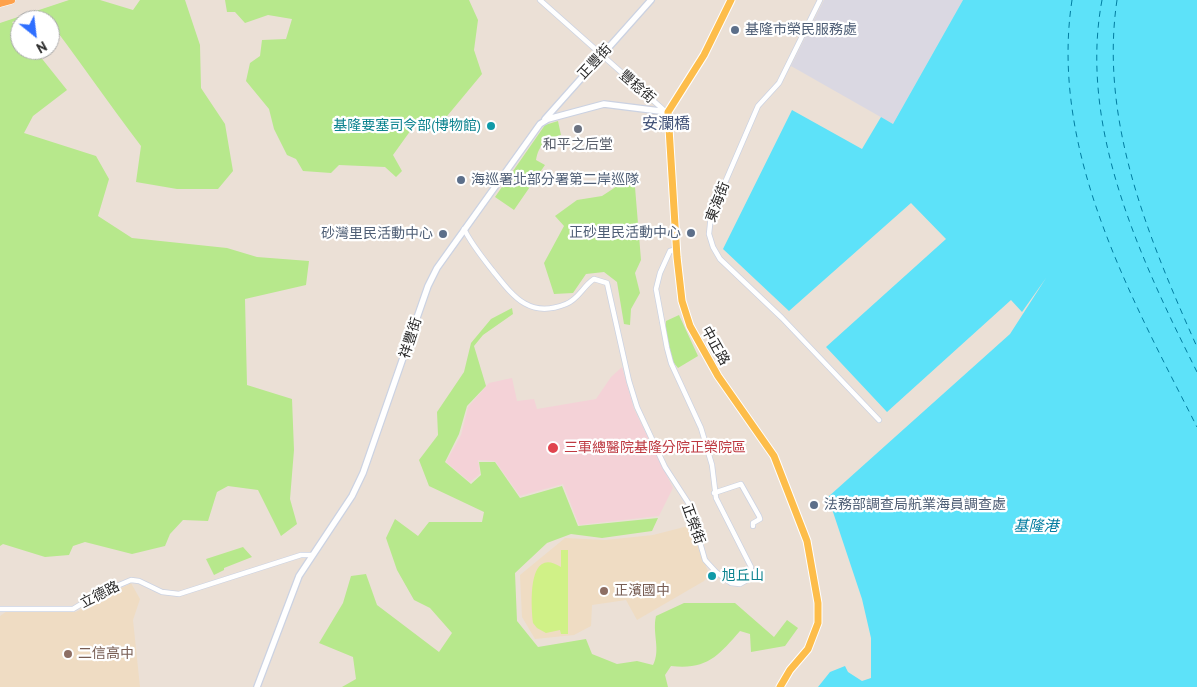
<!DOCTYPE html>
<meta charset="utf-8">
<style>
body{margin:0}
#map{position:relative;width:1197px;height:687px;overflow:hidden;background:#ebe0d6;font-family:"PT Sans",sans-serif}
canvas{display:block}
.north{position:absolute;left:10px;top:10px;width:50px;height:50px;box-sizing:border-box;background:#fff;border:1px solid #a9a9a9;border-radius:50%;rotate:151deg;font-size:14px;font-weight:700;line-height:20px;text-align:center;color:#272727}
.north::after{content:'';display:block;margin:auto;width:18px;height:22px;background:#2f6fff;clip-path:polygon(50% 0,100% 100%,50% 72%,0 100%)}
</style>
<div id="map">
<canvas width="1197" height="687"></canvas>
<div class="north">N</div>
</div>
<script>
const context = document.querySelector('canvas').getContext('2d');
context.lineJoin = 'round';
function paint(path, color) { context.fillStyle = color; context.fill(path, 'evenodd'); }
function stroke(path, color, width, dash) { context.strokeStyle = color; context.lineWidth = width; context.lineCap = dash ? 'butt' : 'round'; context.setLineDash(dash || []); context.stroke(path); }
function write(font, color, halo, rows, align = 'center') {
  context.font = font + ' "PT Sans","Noto Sans TC",sans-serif'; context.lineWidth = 4.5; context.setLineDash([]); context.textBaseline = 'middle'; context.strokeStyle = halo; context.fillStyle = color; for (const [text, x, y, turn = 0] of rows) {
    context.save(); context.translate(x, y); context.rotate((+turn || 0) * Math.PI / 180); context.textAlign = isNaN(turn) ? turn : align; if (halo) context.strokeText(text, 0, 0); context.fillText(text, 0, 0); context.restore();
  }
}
paint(new Path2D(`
 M824 0H963L893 124 791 66Z`), '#dad8e2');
paint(new Path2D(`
 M692 525 709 575 704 581 637 620 626 600 592 605 591 626 574 635 535 639 522 617 520 575 565 538 605 540 653 535Z
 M131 583 140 599 133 620 140 687H0V616L7 611 76 612Z`), '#efdcc3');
paint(new Path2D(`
 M622 367 634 409 673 488 659 516 579 525 563 484 520 496 495 461 478 460 480 474 470 482 446 462 461 435 468 407 489 383 512 378 517 401 534 399 537 409 596 399 611 377Z`), '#f4d2d7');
paint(new Path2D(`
 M69 0H100L133 10 140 0H185L200 45 201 88 225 124 233 171 218 189H177L136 182 141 146C108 103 75 54 43 13L12 22 20 32V50H35L67 90 33 116 24 133 96 156 109 179 98 216 132 238 227 248 257 257 309 261 306 285 245 299 247 385 292 399 294 450 290 499 297 524 281 536 258 490 228 486 217 492 208 521 183 520 170 534 165 546 132 554 85 542 73 546 69 555 45 557 3 544 0 546V23Z
 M225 0H469L478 20 474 50 482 74 438 127 421 116 393 155 402 171 396 177 385 167 339 165 331 173 303 171 296 159 287 155 274 129 269 109 246 81 250 63 260 56 262 40 286 39 292 19 268 15 245 23 235 12H227Z
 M558 121 561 135C546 139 539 144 536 160L545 165 514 210 495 197 545 125Z
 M634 175 641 260 635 273 640 293 631 309 630 325 624 324 617 282 604 272 586 274 573 293 554 294 544 263 564 226 555 216 577 200 602 196Z
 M512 308 513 314 483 335 474 346 486 386 467 406 459 434 445 462 471 484 481 475 479 462H495L520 498 562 486 578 526 658 518 652 531 602 538 571 534 547 543 515 573 517 621 538 647 586 639 592 654 617 664 637 661 653 665C661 650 652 633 656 616L684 603H735L774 637 787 620 798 628 785 646 751 652 750 634 740 631C718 656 707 670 671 666L665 675 668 687H342L356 679 353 657 319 643 343 603 351 576 366 574 377 605 439 652 452 633 430 608 414 600 397 570 386 538 395 519 418 536 429 522H482L484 512 429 486 419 460 438 435 437 412 464 372 471 343 491 319Z
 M679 315 698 356 678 368C667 356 664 336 666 321Z
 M243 547 252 557 224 568V570L214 575 206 559Z`), '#b7e88c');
paint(new Path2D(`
 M561 550H568V634H561L560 630 546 633 537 628 533 623C531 605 527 545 561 567Z`), '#d0f187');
paint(new Path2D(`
 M963 0H1197V687H818L830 672 845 666 848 672 862 681 871 678V638L862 599 828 497 1010 334 1046 278 1022 312 1011 300 887 412 826 347 946 239 911 203 789 311 723 249 792 110 862 149 881 117 893 124Z`), '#5de2f9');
stroke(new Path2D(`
 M1072 0C1049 151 1131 297 1197 427
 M1102 0C1078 128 1141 260 1197 372
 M1117 0C1099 121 1149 239 1197 347`), '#017ca0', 1, [6, 5]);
const minor = new Path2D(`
 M540 0 666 112
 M820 0 779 83 758 106 711 215 709 234 713 247 720 259 782 318 879 420
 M464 229C472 245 482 257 493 271 513 296 529 319 566 304 579 299 583 286 594 279L607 283 629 381 637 407 665 467 689 504 705 560 716 572 731 583 740 584 749 579 751 567 716 498 712 465 701 428 671 363 667 348 656 289 660 273 670 251 677 249
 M714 493 741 484 759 516 760 519 753 523V526
 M0 609H73L98 594 131 580 139 581 162 592 179 594 301 555H311`);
const tertiary = new Path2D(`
 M545 119 651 0
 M257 687 299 576 352 496 363 473 428 286 437 268 540 124 548 119 604 104 668 112`);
const primary = new Path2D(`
 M731 0 704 55 668 112 677 257 682 301 690 326 718 376 774 456 807 541 818 603V623L808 649 790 670 780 687`);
const trunk = new Path2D(`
 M0 3 11 0`);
stroke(minor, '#cbd2e2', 6);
stroke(tertiary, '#cbd2e2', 8);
stroke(primary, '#fff', 9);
stroke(trunk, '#fff', 9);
stroke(minor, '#fff', 4.5);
stroke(tertiary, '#fff', 5.5);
stroke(primary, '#fdbd4a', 7);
stroke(trunk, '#fea14c', 8);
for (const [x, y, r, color] of [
 [735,30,5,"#5c6f8a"],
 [491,126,5,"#0f9aa8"],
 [578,129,5,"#6b7280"],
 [461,180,5,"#5c6f8a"],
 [691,233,5,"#5c6f8a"],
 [443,234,5,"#5c6f8a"],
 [553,448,6,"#e0444e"],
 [814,505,5,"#5c6f8a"],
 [712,576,5,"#0f9aa8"],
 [604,591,5,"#8d6e63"],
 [68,654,5,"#8d6e63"]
]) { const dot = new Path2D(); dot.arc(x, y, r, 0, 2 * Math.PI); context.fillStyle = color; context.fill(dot); stroke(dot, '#fff', 2); }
write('14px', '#4e5e75', '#fff', [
 ["基隆市榮民服務處",745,30],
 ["海巡署北部分署第二岸巡隊",471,180],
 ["正砂里民活動中心",681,233,"right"],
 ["砂灣里民活動中心",433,234,"right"],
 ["法務部調查局航業海員調查處",824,505]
], 'left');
write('14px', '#272727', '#fff', [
 ["正豐街",595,62,-47],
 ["豐稔街",637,87,41],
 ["東海街",718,202,-69],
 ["祥豐街",411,338,-72],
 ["中正路",715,346,61],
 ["正榮街",693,524,70],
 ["立德路",100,595,-27]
]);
write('14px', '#0d838f', '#fff', [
 ["基隆要塞司令部(博物館)",481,126],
 ["旭丘山",722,576,"left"]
], 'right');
write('14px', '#5b616d', '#fff', [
 ["和平之后堂",578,145]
]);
write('14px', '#be3a42', '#fff', [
 ["三軍總醫院基隆分院正榮院區",564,448]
], 'left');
write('14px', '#785e54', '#fff', [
 ["正濱國中",614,591],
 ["二信高中",78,654]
], 'left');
write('italic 15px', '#017ca0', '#fff', [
 ["基隆港",1036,527]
]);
write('16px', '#44547a', '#fff', [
 ["安瀾橋",666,124]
]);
</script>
